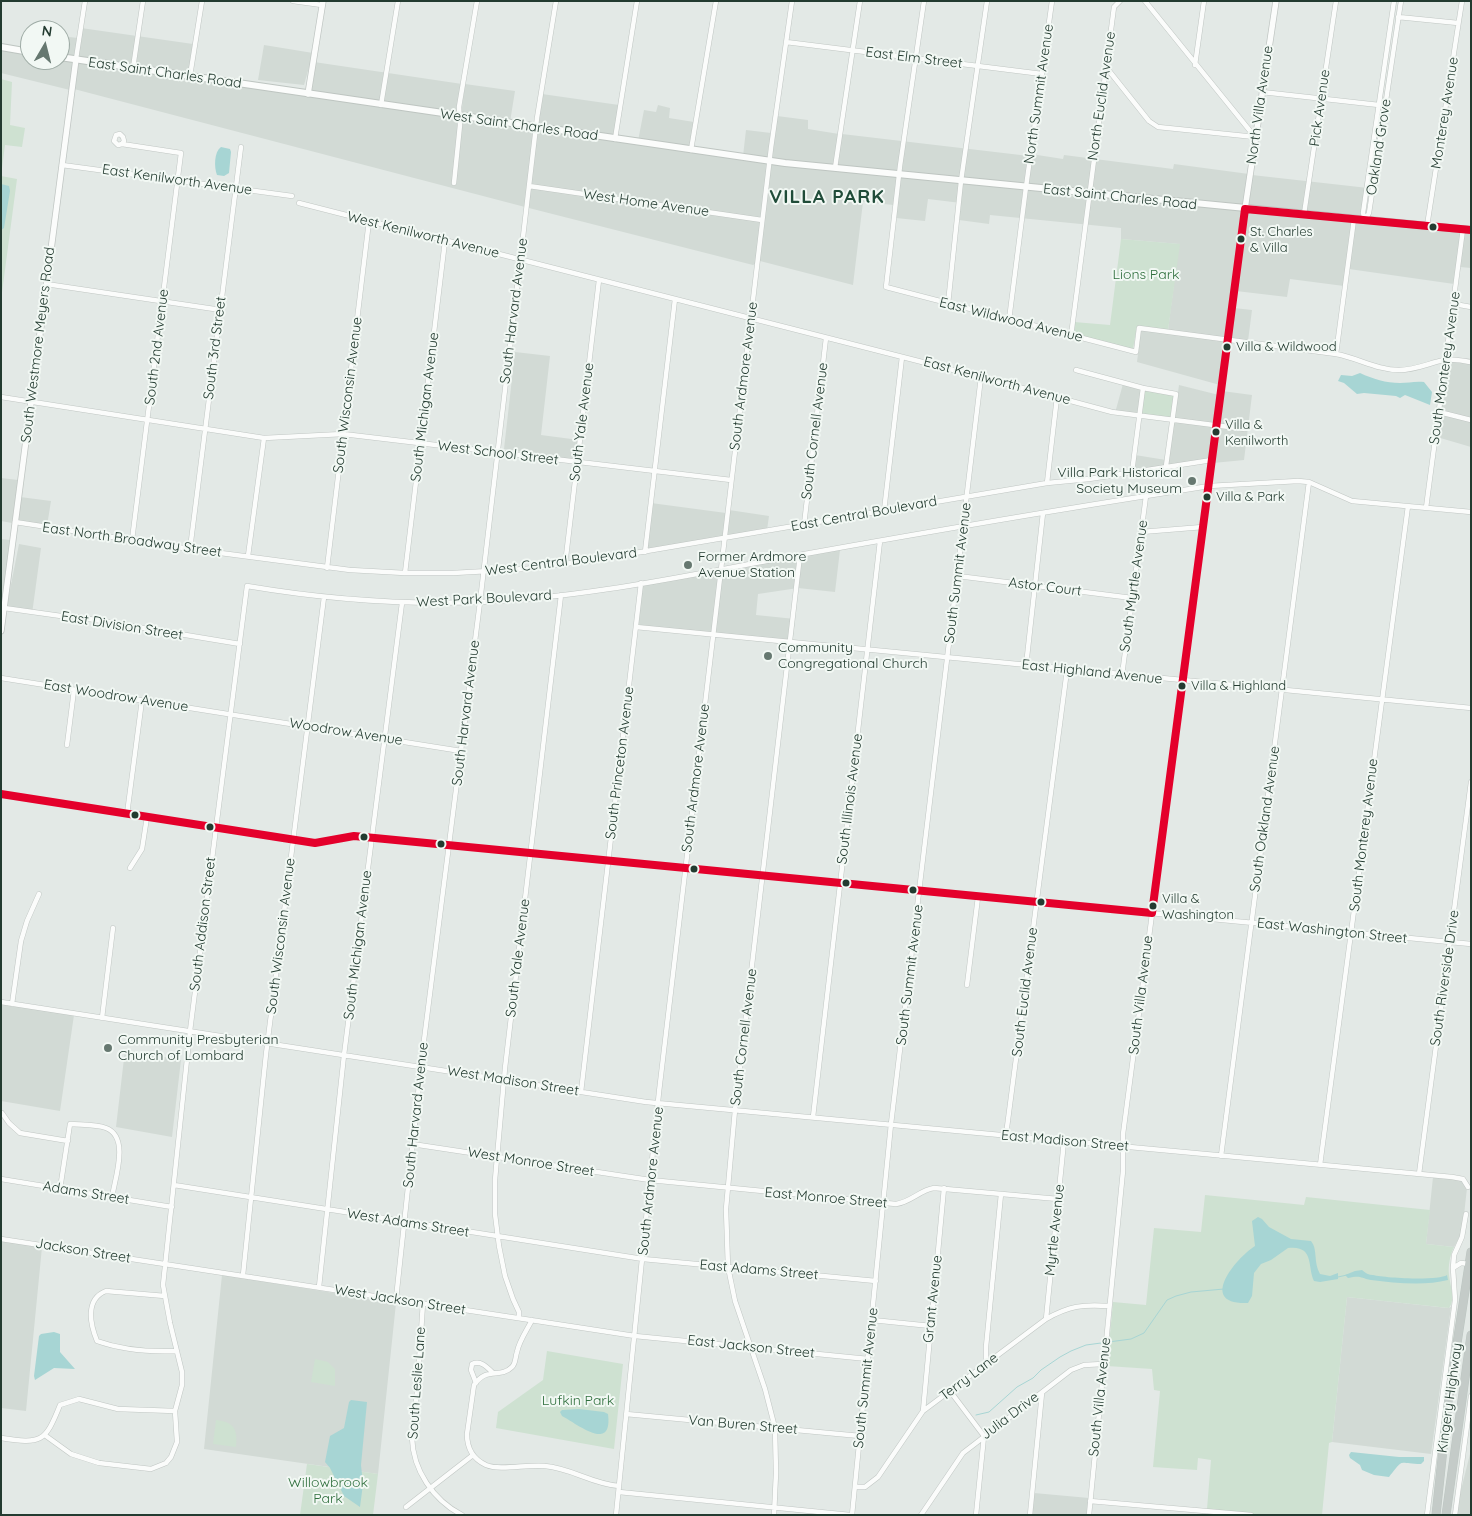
<!DOCTYPE html>
<style>
body{margin:0}
#map{position:relative;width:1472px;height:1516px;overflow:hidden;background:#e3e9e6;font-family:Quicksand,sans-serif}
canvas{display:block}
.frame{position:absolute;inset:0;border:2px solid #233b30;pointer-events:none}
.north{position:absolute;left:20px;top:20px;width:50px;height:50px;box-sizing:border-box;background:#f2f8f4;border:1px solid #9faca6;border-radius:50%;rotate:8deg;font-size:14px;font-weight:700;line-height:20px;text-align:center;color:#233b30}
.north::after{content:'';display:block;margin:auto;width:18px;height:22px;background:#667870;clip-path:polygon(50% 0,100% 100%,50% 72%,0 100%)}
</style>
<div id="map">
<canvas width="1472" height="1516"></canvas>
<div class="frame"></div>
<div class="north">N</div>
</div>
<script>
const context = document.querySelector('canvas').getContext('2d');
context.lineJoin = 'round';
function paint(path, color) { context.fillStyle = color; context.fill(path, 'evenodd'); }
function stroke(path, color, width, dash) { context.strokeStyle = color; context.lineWidth = width; context.lineCap = dash ? 'butt' : 'round'; context.setLineDash(dash || []); context.stroke(path); }
function write(font, color, halo, rows, align = 'center') {
  context.font = font + ' Quicksand,sans-serif'; context.lineWidth = 4; context.setLineDash([]); context.textBaseline = 'middle'; context.strokeStyle = halo; context.fillStyle = color; for (const [text, x, y, turn = 0] of rows) {
    context.save(); context.translate(x, y); context.rotate((+turn || 0) * Math.PI / 180); context.textAlign = isNaN(turn) ? turn : align; if (halo) context.strokeText(text, 0, 0); context.fillText(text, 0, 0); context.restore();
  }
}
paint(new Path2D(`
 M81 28 193 44 189 75 77 59Z
 M60 36 78 38 75 58 60 56Z
 M264 45 313 53 304 85 258 80Z
 M1 48 30 53V60H74L70 90 1 73Z
 M77 61 770 164 897 176 894 205 863 202 853 285 760 261 753 265 525 207 74 89Z
 M314 62 462 84 458 115 310 93Z
 M465 84 515 91 510 122 461 115Z
 M542 94 619 105 614 138 537 127Z
 M658 105 670 108 669 118 694 122 690 149 638 141 644 110 656 112Z
 M777 116 808 120V129L839 134 834 167 770 160Z
 M746 130 771 133 768 160 743 156Z
 M842 134 1029 156 1025 186 837 168Z
 M1031 154 1063 159 1064 155 1173 169 1174 164 1249 174 1245 207 1027 186Z
 M1252 175 1368 188 1363 218 1247 208Z
 M901 177 1243 210 1227 338 1168 330 1179 244 1121 239V228L990 215 989 224 959 220 961 203 928 199 925 221 896 218Z
 M1247 210 1352 220 1344 286 1290 279 1287 297 1236 291Z
 M1355 221 1461 231 1454 284 1349 269Z
 M1465 231 1471 232V268L1460 267Z
 M1234 308 1252 310 1248 341 1229 339Z
 M1141 330 1226 341 1220 385 1137 362Z
 M515 352 550 356 541 435 579 440 576 461 504 449Z
 M1447 361 1471 364V447L1437 437Z
 M1123 384 1141 389 1137 416 1115 413Z
 M1179 385 1219 395 1211 459 1168 465Z
 M1222 391 1252 395 1244 460 1213 463Z
 M1135 455 1166 460V465L1133 471Z
 M1 478 18 480 12 523 1 521Z
 M20 497 51 501 47 526 17 521Z
 M651 503 726 513 723 537 646 550Z
 M729 510 769 516 767 530 725 537Z
 M1 539 10 540 2 601H1Z
 M19 544 41 548 32 614 6 610Z
 M840 550 835 592 798 588 758 594 756 615 795 619 792 645 634 628 640 584Z
 M1 1004 74 1015 60 1111 1 1101Z
 M125 1050 181 1060 172 1137 116 1127Z
 M1433 1177 1460 1180 1464 1182 1467 1188 1462 1233 1454 1247 1426 1244Z
 M1 1240 42 1247 26 1411 1 1408Z
 M222 1275 396 1303 378 1474 204 1449Z
 M1347 1297 1448 1308 1451 1307 1431 1454 1332 1442Z
 M1471 1450V1515H1457L1460 1494Z
 M1034 1493 1089 1498 1087 1515H1032Z`), '#d2dad5');
paint(new Path2D(`
 M1 79 12 82 10 125 25 128 22 147 5 145 1 176Z
 M1 176 17 179 1 300Z
 M1121 239 1180 244 1168 330 1137 326 1133 349 1073 334 1074 322 1110 325Z
 M1143 390 1175 395 1171 419 1140 415Z
 M1205 1195 1304 1205 1306 1197 1430 1210 1426 1244 1454 1247C1450 1255 1448 1266 1449 1275 1450 1286 1456 1299 1449 1308L1347 1297 1332 1442 1329 1443 1322 1515H1265L1207 1509 1211 1460 1198 1458 1197 1470 1153 1467 1160 1391 1154 1390 1152 1369 1107 1366 1113 1302 1146 1305 1154 1228 1201 1232Z
 M547 1351 623 1364 614 1449 496 1428 498 1412 543 1380Z
 M315 1359 328 1362 335 1369V1386L311 1382Z
 M216 1420C234 1422 238 1429 236 1447L213 1444Z
 M307 1464 378 1474 373 1515H300Z`), '#cee1d1');
paint(new Path2D(`
 M221 147 230 149 231 152 229 173 224 176 217 175C214 167 214 152 221 147Z
 M1 184 9 186 10 191 4 228 1 230Z
 M1360 373C1373 379 1386 383 1400 383 1408 383 1415 381 1424 382L1432 392 1430 405 1405 395 1400 398 1396 396 1364 393 1357 394 1344 383 1338 381 1341 375 1352 376Z
 M1258 1217 1262 1219 1269 1227 1291 1239 1311 1241C1318 1249 1313 1262 1320 1274L1330 1276 1338 1273V1279L1320 1282 1314 1281C1307 1267 1315 1245 1288 1248L1271 1260 1261 1264 1254 1273 1252 1296 1248 1303C1197 1305 1235 1259 1255 1246L1252 1221Z
 M1362 1270C1365 1273 1369 1275 1373 1275 1385 1278 1438 1281 1447 1275L1448 1280C1425 1286 1395 1283 1371 1280 1360 1278 1361 1275 1348 1278L1345 1275 1355 1271Z
 M54 1332 60 1334V1352L75 1369 54 1368 35 1380 34 1376 39 1336 41 1334Z
 M351 1400 367 1402 361 1465 363 1484 360 1507 344 1496 330 1468 325 1462 330 1436 344 1428 349 1402Z
 M579 1409 604 1412 608 1414C613 1454 576 1423 562 1416L560 1412 562 1410Z
 M1351 1452 1399 1457H1424V1461L1421 1464C1397 1464 1405 1457 1389 1477L1374 1475 1362 1470 1360 1465 1350 1458 1349 1455Z`), '#a7d5d4');
stroke(new Path2D(`
 M1338 1277 1347 1275
 M976 1415 989 1412 1017 1387 1033 1378 1041 1370 1060 1357 1071 1351 1086 1345 1131 1339 1144 1333 1167 1300 1176 1296 1191 1292 1224 1289`), '#a7d5d4', 1);
const minor = new Path2D(`
 M293 1 322 5
 M924 1 900 166 886 287 1136 352 1139 328 1336 354C1358 358 1377 370 1399 370 1416 370 1429 363 1444 360 1452 358 1463 361 1471 362
 M1145 1 1255 137
 M1398 17 1458 23
 M786 42 1042 74
 M76 59 85 1
 M1195 65 1204 1
 M1106 67 1149 121 1158 127 1255 137
 M133 68 143 1
 M190 76 202 1
 M1262 92 1379 105
 M381 105 398 1
 M615 139 637 1
 M122 144 124 141 123 137 120 134 116 135 114 141 118 145 122 144 181 153 132 540
 M691 150 716 1
 M62 165 292 196
 M835 168 860 1
 M454 183 460 125 459 107 477 1
 M529 186 762 220
 M299 203 981 377 1112 412 1245 429
 M1304 214 1336 1
 M1365 220 1369 213 1401 1
 M1365 220 1363 213 1394 1
 M1427 226 1462 1
 M46 284 221 310
 M948 304 961 181 987 1
 M1454 304 1471 307
 M1009 320 1026 187 1052 1
 M1071 336 1114 7 1120 1
 M1336 354 1354 219
 M1076 370 1143 388 1176 394 1166 466
 M1 397 264 438 343 434 731 480
 M1439 412 1471 420
 M1132 472 1143 388
 M1047 483 1057 397
 M1426 508 1463 229
 M884 511 902 357
 M15 522 190 549 350 570 405 573H453L525 569 588 561 1047 483 1089 479 1212 460
 M804 525 826 338
 M1141 532 1203 527
 M190 549 241 147
 M645 552 675 299
 M248 556 264 438
 M565 565 599 280
 M327 568 369 221
 M405 573 445 241
 M958 576 1132 598
 M4 608 61 616 65 615 240 644
 M636 627 1471 708
 M1026 666 1043 513
 M1122 675 1146 496
 M1 678 461 751
 M67 745 74 690
 M1 794 315 843C328 843 340 836 354 836L1471 944
 M127 814 142 700
 M130 868 142 849 147 817
 M967 985 978 897
 M1 1002 646 1102 1452 1177 1463 1179 1468 1187
 M12 1004 21 941 27 921 39 894
 M102 1018 113 928
 M581 1092 641 583
 M2 1113 9 1123 20 1133 68 1141
 M813 1117 880 541
 M1006 1135 1067 670
 M412 1144 650 1180 896 1204C911 1202 920 1190 934 1188L1058 1199
 M1221 1156 1309 482
 M1320 1165 1408 506
 M1419 1174 1471 782
 M1 1179 172 1207
 M174 1185 643 1259 876 1281
 M60 1189 70 1124C82 1125 95 1124 106 1128 130 1137 115 1178 112 1197
 M1 1239 635 1336 868 1359
 M1453 1268 1454 1255 1462 1237 1466 1214
 M243 1275 266 1054 324 597
 M319 1287 344 1055 402 603
 M165 1296 106 1291C85 1299 90 1324 97 1341 122 1350 149 1352 176 1351
 M396 1299 423 1048 480 602 537 118 556 1
 M423 1303C421 1333 419 1362 417 1392 416 1407 412 1422 412 1438 413 1470 433 1500 462 1515
 M519 1318V1312L513 1299 505 1276 499 1246 495 1214V1180L505 1068 561 595
 M1046 1319 1064 1141
 M532 1320C527 1330 519 1341 517 1352 515 1358 516 1363 512 1367 500 1379 487 1366 474 1385L467 1434C467 1448 473 1459 486 1465 500 1471 528 1464 545 1466 571 1468 592 1484 619 1486
 M872 1320 931 1326
 M986 1364V1347L1001 1194
 M476 1383 471 1370 472 1364C481 1360 487 1367 493 1373
 M950 1391 984 1436 976 1515
 M923 1411 944 1188
 M626 1414 860 1436
 M46 1436 71 1454 99 1463 151 1469 166 1463 171 1457 177 1442 175 1411 182 1385V1372L170 1323 163 1285 190 1031 247 586C324 599 401 605 479 602 586 598 693 574 799 555 927 532 1056 510 1184 490L1209 486 1298 481 1309 482 1352 501 1471 512
 M1 1438C41 1444 45 1443 60 1405L79 1399 118 1409 175 1411
 M856 1487H865L878 1477 923 1411 1046 1319C1069 1306 1083 1304 1109 1306
 M619 1492 850 1515
 M1090 1501 1251 1515
 M406 1507 473 1455
 M616 1515 659 1092 771 148 792 1
 M774 1515 776 1473 775 1428 765 1389 735 1301 728 1267 726 1209 735 1110 800 555
 M852 1515 891 1124 981 377
 M921 1515 963 1453 1071 1370 1084 1365 1103 1364
 M1030 1515 1042 1393
 M1089 1515 1123 1171V1134L1245 209
 M1427 1515 1455 1300 1453 1268 1461 1263 1469 1264
 M1455 1515 1471 1396`);
const tertiary = new Path2D(`
 M308 94 323 1
 M1245 209 1276 1
 M1 631 76 59`);
const secondary = new Path2D(`
 M1 47 30 52
 M60 57 785 163 1471 230`);
const trunk = new Path2D(`
 M1436 1515 1448 1402 1471 1252
 M1446 1515 1471 1335`);
stroke(minor, '#c0c6c3', 5.5);
stroke(tertiary, '#c0c6c3', 7);
stroke(secondary, '#bec5c1', 8);
stroke(trunk, '#bcc5c1', 9);
stroke(minor, '#fbfcfb', 4.5);
stroke(tertiary, '#fbfcfb', 5.5);
stroke(secondary, '#fbfcfb', 6);
stroke(trunk, '#c4cbc8', 8);
stroke(new Path2D(`
 M1 794 315 843 354 836 1152 913 1245 209 1471 230`), '#e4002b', 8);
for (const [x, y, r, color] of [
 [1433,227,4.5,"#233b30"],
 [1241,239,4.5,"#233b30"],
 [1227,347,4.5,"#233b30"],
 [1216,432,4.5,"#233b30"],
 [1192,481,5,"#667870"],
 [1207,497,4.5,"#233b30"],
 [688,565,5,"#667870"],
 [768,656,5,"#667870"],
 [1182,686,4.5,"#233b30"],
 [135,815,4.5,"#233b30"],
 [210,827,4.5,"#233b30"],
 [364,837,4.5,"#233b30"],
 [441,844,4.5,"#233b30"],
 [694,869,4.5,"#233b30"],
 [846,883,4.5,"#233b30"],
 [913,890,4.5,"#233b30"],
 [1041,902,4.5,"#233b30"],
 [1153,906,4.5,"#233b30"],
 [108,1048,5,"#667870"]
]) { const dot = new Path2D(); dot.arc(x, y, r, 0, 2 * Math.PI); context.fillStyle = color; context.fill(dot); stroke(dot, '#f2f8f4', 2); }
write('13px', '#233b30', '#f2f8f4', [
 ["St. Charles",1250,232],
 ["& Villa",1250,248],
 ["Villa & Wildwood",1236,347],
 ["Villa &",1225,425],
 ["Kenilworth",1225,441],
 ["Villa & Park",1216,497],
 ["Villa & Highland",1191,686],
 ["Villa &",1162,899],
 ["Washington",1162,915]
], 'left');
write('14px', '#233b30', '#f2f8f4', [
 ["East Elm Street",914,58,7],
 ["East Saint Charles Road",165,73,8],
 ["North Summit Avenue",1039,94,-82],
 ["North Euclid Avenue",1102,96,-82],
 ["North Villa Avenue",1260,105,-82],
 ["Pick Avenue",1320,108,-82],
 ["Monterey Avenue",1445,113,-81],
 ["West Saint Charles Road",519,125,8],
 ["Oakland Grove",1379,147,-81],
 ["East Kenilworth Avenue",177,180,8],
 ["East Saint Charles Road",1120,197,6],
 ["West Home Avenue",646,203,8],
 ["West Kenilworth Avenue",423,235,14],
 ["South Harvard Avenue",514,311,-83],
 ["East Wildwood Avenue",1011,320,14],
 ["South Westmore Meyers Road",38,345,-83],
 ["South 2nd Avenue",157,347,-83],
 ["South 3rd Street",215,348,-83],
 ["South Monterey Avenue",1445,368,-82],
 ["South Ardmore Avenue",744,376,-83],
 ["East Kenilworth Avenue",997,381,15],
 ["South Wisconsin Avenue",348,395,-83],
 ["South Michigan Avenue",425,407,-83],
 ["South Yale Avenue",582,422,-83],
 ["South Cornell Avenue",815,431,-83],
 ["West School Street",498,453,7],
 ["East Central Boulevard",864,514,-10],
 ["East North Broadway Street",132,540,8],
 ["West Central Boulevard",561,562,-7],
 ["South Summit Avenue",958,573,-83],
 ["South Myrtle Avenue",1134,586,-82],
 ["Astor Court",1045,587,7],
 ["West Park Boulevard",484,599,-3],
 ["East Division Street",122,626,9],
 ["East Highland Avenue",1092,672,6],
 ["East Woodrow Avenue",116,696,9],
 ["South Harvard Avenue",466,713,-83],
 ["Woodrow Avenue",346,732,9],
 ["South Princeton Avenue",620,763,-83],
 ["South Ardmore Avenue",696,778,-83],
 ["South Illinois Avenue",850,799,-83],
 ["South Oakland Avenue",1265,819,-82],
 ["South Monterey Avenue",1364,835,-83],
 ["South Addison Street",203,924,-83],
 ["East Washington Street",1332,931,6],
 ["South Wisconsin Avenue",281,936,-83],
 ["South Michigan Avenue",358,945,-83],
 ["South Yale Avenue",518,958,-83],
 ["South Summit Avenue",910,975,-83],
 ["South Riverside Drive",1445,978,-82],
 ["South Euclid Avenue",1025,992,-83],
 ["South Villa Avenue",1141,995,-83],
 ["South Cornell Avenue",744,1037,-83],
 ["West Madison Street",513,1081,9],
 ["South Harvard Avenue",416,1115,-84],
 ["East Madison Street",1065,1141,5],
 ["West Monroe Street",531,1162,9],
 ["South Ardmore Avenue",651,1181,-84],
 ["Adams Street",86,1193,9],
 ["East Monroe Street",826,1198,5],
 ["West Adams Street",408,1223,9],
 ["Myrtle Avenue",1055,1230,-84],
 ["Jackson Street",83,1251,9],
 ["East Adams Street",759,1270,5],
 ["Grant Avenue",933,1299,-84],
 ["West Jackson Street",400,1300,9],
 ["East Jackson Street",751,1347,6],
 ["Terry Lane",969,1377,-37],
 ["South Summit Avenue",866,1378,-84],
 ["South Leslie Lane",417,1383,-86],
 ["South Villa Avenue",1100,1397,-84],
 ["Kingery Highway",1450,1398,-82],
 ["Julia Drive",1010,1416,-37],
 ["Van Buren Street",743,1425,5]
]);
write('14px', '#2f6f3d', '#f2f8f4', [
 ["Lions Park",1146,275],
 ["Lufkin Park",578,1401],
 ["Willowbrook",328,1483],
 ["Park",328,1499]
]);
write('14px', '#233b30', '#f2f8f4', [
 ["Villa Park Historical",1182,473,"right"],
 ["Society Museum",1182,489,"right"],
 ["Former Ardmore",698,557],
 ["Avenue Station",698,573],
 ["Community",778,648],
 ["Congregational Church",778,664],
 ["Community Presbyterian",118,1040],
 ["Church of Lombard",118,1056]
], 'left');
context.letterSpacing = '1px';
write('bold 19px', '#204c39', '#f2f8f4', [
 ["VILLA PARK",827,197]
]);
context.letterSpacing = '0px';
</script>
